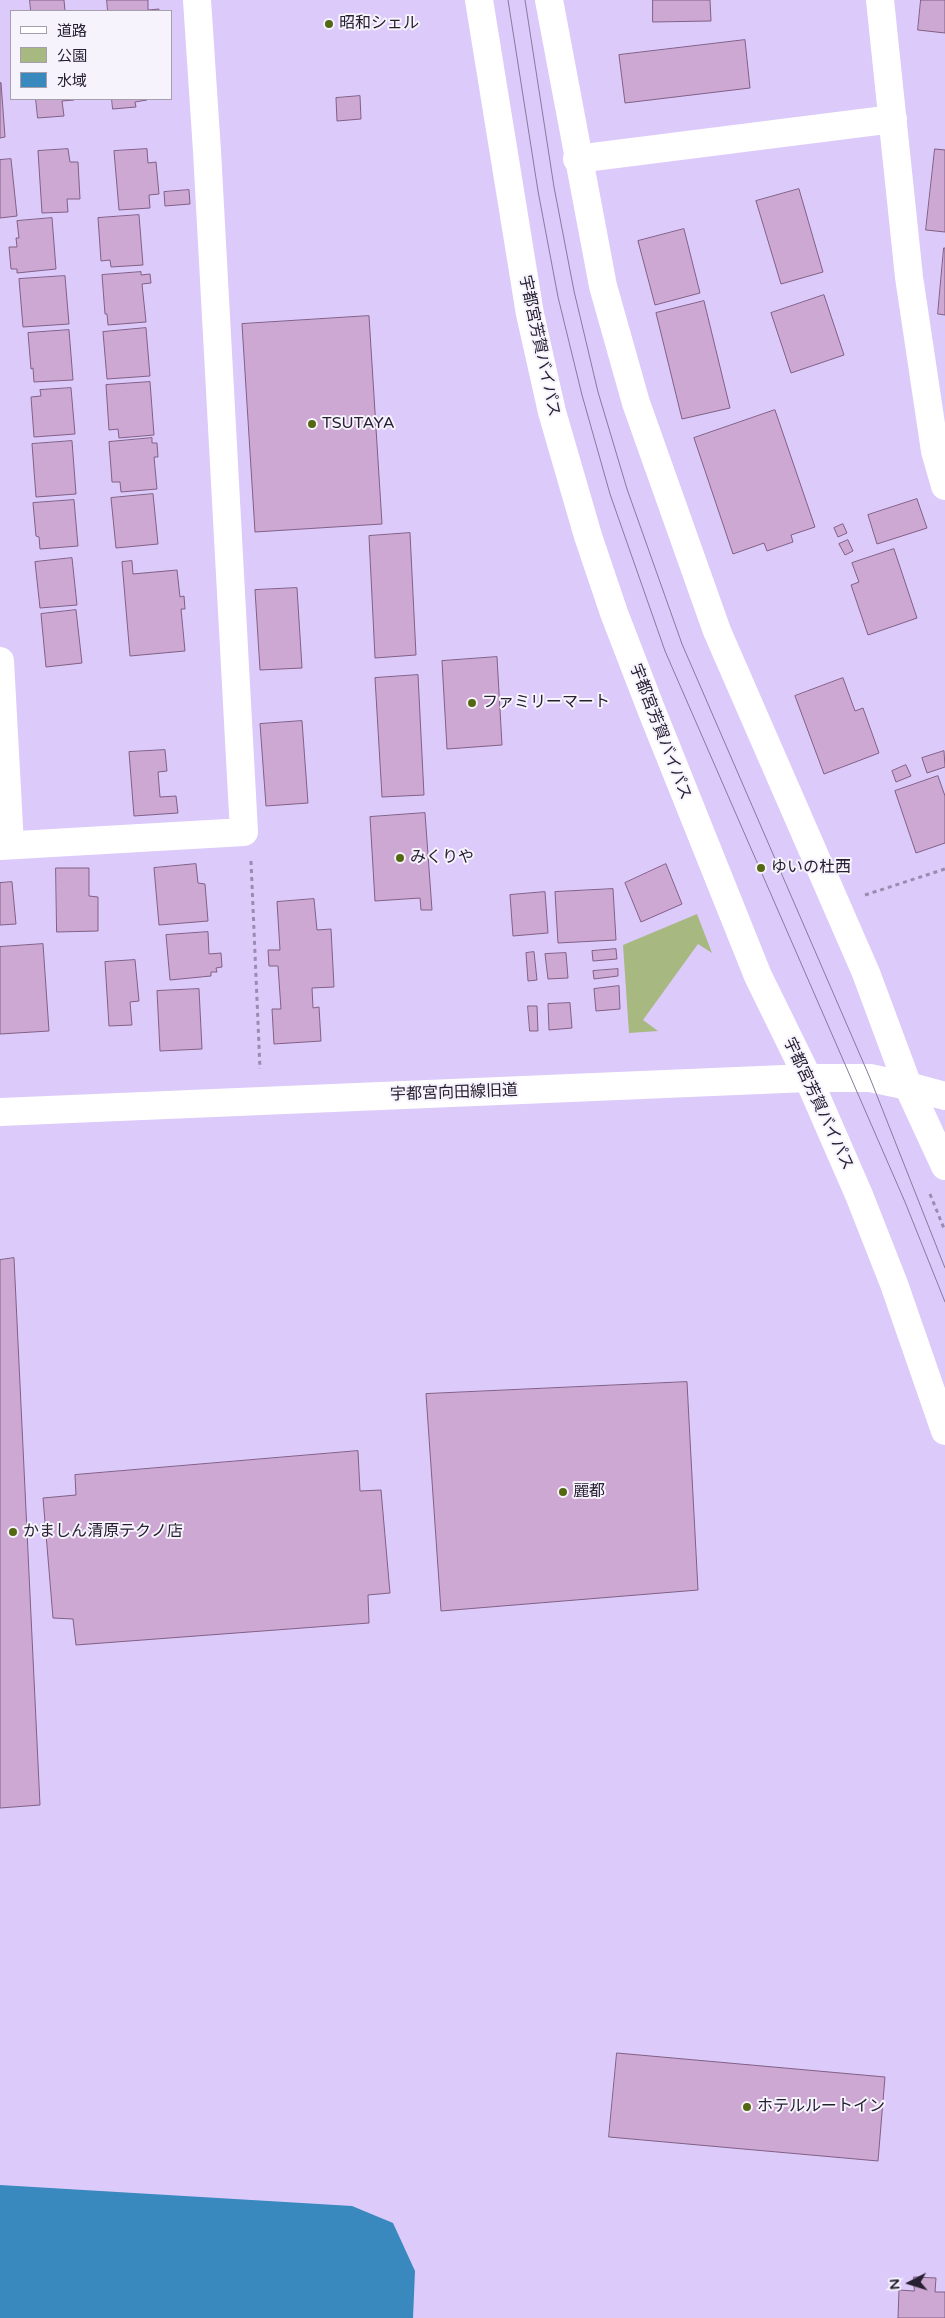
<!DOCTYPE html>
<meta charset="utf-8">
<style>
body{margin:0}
#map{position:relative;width:945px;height:2318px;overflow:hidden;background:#dccafb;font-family:"Varela Round","Noto Sans JP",sans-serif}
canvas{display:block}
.legend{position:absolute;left:10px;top:10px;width:162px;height:90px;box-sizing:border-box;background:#f6f3fd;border:1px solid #a39fac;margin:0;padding:6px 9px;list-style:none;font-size:15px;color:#272032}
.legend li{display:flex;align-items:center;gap:10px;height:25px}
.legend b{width:25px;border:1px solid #a39fac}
.north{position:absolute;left:885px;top:2258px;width:50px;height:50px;-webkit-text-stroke:4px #f6f3fd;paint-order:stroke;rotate:265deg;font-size:14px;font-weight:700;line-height:20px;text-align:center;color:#272032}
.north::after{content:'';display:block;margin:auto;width:18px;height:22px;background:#272032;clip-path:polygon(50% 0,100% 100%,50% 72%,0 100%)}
</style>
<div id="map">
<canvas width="945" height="2318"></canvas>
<ul class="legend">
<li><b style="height:6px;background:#fff"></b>道路</li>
<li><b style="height:14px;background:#a7b880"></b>公園</li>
<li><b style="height:14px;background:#3988be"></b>水域</li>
</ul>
<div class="north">N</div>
</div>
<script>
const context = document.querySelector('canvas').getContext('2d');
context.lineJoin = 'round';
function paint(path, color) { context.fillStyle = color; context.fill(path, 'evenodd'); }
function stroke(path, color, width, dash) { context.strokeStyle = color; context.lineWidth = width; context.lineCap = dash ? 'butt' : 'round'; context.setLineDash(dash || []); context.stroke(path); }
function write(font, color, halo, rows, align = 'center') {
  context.font = font + ' "Varela Round","Noto Sans JP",sans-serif'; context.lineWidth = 4; context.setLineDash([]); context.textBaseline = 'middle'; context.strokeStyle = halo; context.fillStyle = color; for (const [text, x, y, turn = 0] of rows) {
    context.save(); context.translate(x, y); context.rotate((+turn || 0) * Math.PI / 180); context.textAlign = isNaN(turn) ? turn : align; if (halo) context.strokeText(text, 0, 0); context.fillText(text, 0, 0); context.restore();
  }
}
paint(new Path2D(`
 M697 914 712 953 698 944 643 1020 658 1031 629 1033 623 945Z`), '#a7b880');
paint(new Path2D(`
 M0 2185 352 2206 393 2223 415 2271 413 2318H0Z`), '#3988be');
const building = new Path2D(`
 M30 0H64L65 11H31Z
 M107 0H148V10L159 9V11H108Z
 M653 0H710L711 21 653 22Z
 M921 0H945V33L918 30Z
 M745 40 750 88 625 103 619 55Z
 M1 83 5 137 0 138V83Z
 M360 96 361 119 337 121 336 98Z
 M36 99H74V100L62 101 64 116 38 118Z
 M112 99H147V100L135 102 136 107 113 109Z
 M68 149 70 162H78L80 199H67L68 212 42 213 38 151Z
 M147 149 148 163 156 162 159 194 149 195 150 208 119 210 114 151Z
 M935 149 945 150V232L926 230Z
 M11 159 17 216 0 218V160Z
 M799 189 823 272 781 284 756 201Z
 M189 190 190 204 165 206 164 192Z
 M139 215 143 265 111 267 110 260 101 261 98 218Z
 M52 218 56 269 17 273V269H11L9 247H17L16 238H19L17 221Z
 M684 229 700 293 655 305 638 241Z
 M944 248H945V315L938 314Z
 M141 272V275L150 274 151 283 142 284 146 322 108 325 107 314H105L102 275Z
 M65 276 69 324 23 327 19 279Z
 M824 295 844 355 791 373 771 313Z
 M704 301 730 408 682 419 656 313Z
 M369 316 382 524 255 532 242 324Z
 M146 328 150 376 107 379 103 332Z
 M69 330 73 380 34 382 33 368 31 369 28 333Z
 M150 382 154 435 119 438 118 429 109 430 106 385Z
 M71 388 75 434 34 437 31 397 41 396 40 390Z
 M775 410 815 527 791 535 793 542 767 551 764 543 733 554 694 438Z
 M152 438V443H157L158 457H154L157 489 121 492 120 482H112L109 442Z
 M72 441 76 494 36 497 32 444Z
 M153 494 158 544 116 548 111 498Z
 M917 499 927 528 877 544 868 515Z
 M74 500 78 546 40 549 39 537 36 536 33 503Z
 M843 524 847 533 838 537 834 528Z
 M410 533 416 655 375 658 369 536Z
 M848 540 853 551 845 555 839 544Z
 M894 549 917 618 868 635 851 585 859 582 852 563Z
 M72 558 77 605 40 608 35 562Z
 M132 561 133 574 177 570 180 597 184 596 185 609H181L185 651 130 656 122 562Z
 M297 588 302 668 260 670 255 590Z
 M76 610 82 663 46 667 41 614Z
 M497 657 502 745 447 749 442 661Z
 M418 675 424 795 382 797 375 678Z
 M843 678 855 711 863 708 879 753 824 774 795 696Z
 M302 721 308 803 266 806 260 724Z
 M165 750 167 771 158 772 160 797 176 796 178 813 134 816 129 752Z
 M944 751 945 767 927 773 922 758Z
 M906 765 911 776 896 782 892 771Z
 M938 776 945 796V843L916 853 895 791Z
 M425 813 432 910H421L420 898 375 901 370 817Z
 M196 864 198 883 205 884 208 921 159 925 154 868Z
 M666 864 682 904 641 922 625 883Z
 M56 868H89V896L98 897V931L57 932Z
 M12 882 16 924 0 925V883Z
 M613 889 616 940 558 943 555 892Z
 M545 892 548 933 513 936 510 895Z
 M314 899 317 930 331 929 334 987 312 988 313 1008 319 1007 321 1041 274 1044 272 1009H281L278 966H269L268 950H280L277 902Z
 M208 932 209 954 221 953 222 967 216 968 217 972H211V976L170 980 166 935Z
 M43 944 49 1031 0 1034V947Z
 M616 949 617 959 593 961 592 951Z
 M534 952 537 980 528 981 526 953Z
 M566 953 568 978 548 979 545 954Z
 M135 960 139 1001 130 1002 132 1025 109 1026 105 962Z
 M618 969V976L594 979 593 971Z
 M619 986 620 1009 596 1011 594 989Z
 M199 989 202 1049 160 1051 157 991Z
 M570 1003 572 1028 549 1030 548 1004Z
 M528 1006H537L538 1031H530Z
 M14 1258 40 1805 0 1808V1260Z
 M687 1382 698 1590 441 1611 426 1394Z
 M358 1451 360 1491 381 1490 390 1593 368 1595 369 1623 76 1645 73 1619 53 1618 43 1498 76 1495 75 1475Z
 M617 2053 885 2077 878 2161 609 2137Z
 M914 2277 936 2278 935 2292H945V2318H898L899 2290 914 2291Z`);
paint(building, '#cda8d2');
stroke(building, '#816085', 1);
stroke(new Path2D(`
 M251 861 260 1069
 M865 895 945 869
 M930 1194 945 1231`), '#9a8cb1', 3, [4, 4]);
stroke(new Path2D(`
 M880 0 909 277 935 451 945 486
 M577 159 893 119
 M0 661 10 845
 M0 846 244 832 207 151 197 0`), '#fff', 28);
stroke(new Path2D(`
 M0 1112 808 1078H870L908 1086 945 1096`), '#fff', 28);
stroke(new Path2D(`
 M479 0 530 314 552 412 588 536 614 613 651 709 758 976 808 1078 859 1195 894 1284 945 1431
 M549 0 603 286 636 403 717 631 866 973 908 1086 945 1166`), '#fff', 28);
stroke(new Path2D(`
 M508 0 538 191 558 297 582 395 610 494 665 651 905 1202 945 1302
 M525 0 554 187 574 291 598 392 627 489 682 644 870 1078 945 1268`), '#877a9d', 1);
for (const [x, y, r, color] of [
 [329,24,5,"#546712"],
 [312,424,5,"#546712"],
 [472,703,5,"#546712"],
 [400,858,5,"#546712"],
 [761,868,5,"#546712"],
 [563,1492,5,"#546712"],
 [13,1532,5,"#546712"],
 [747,2107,5,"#546712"]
]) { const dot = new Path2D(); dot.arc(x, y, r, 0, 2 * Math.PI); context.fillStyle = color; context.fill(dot); stroke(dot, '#f6f3fd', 2); }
write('16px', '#272032', '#f6f3fd', [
 ["昭和シェル",339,24],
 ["TSUTAYA",322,424],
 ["ファミリーマート",482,703],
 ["みくりや",410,858],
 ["ゆいの杜西",771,868],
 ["麗都",573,1492],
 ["かましん清原テクノ店",23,1532],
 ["ホテルルートイン",757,2107]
], 'left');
write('16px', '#272032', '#f6f3fd', [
 ["宇都宮芳賀バイパス",539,346,78],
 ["宇都宮芳賀バイパス",660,732,69],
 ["宇都宮向田線旧道",454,1093,-2],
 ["宇都宮芳賀バイパス",818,1104,65]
]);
</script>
